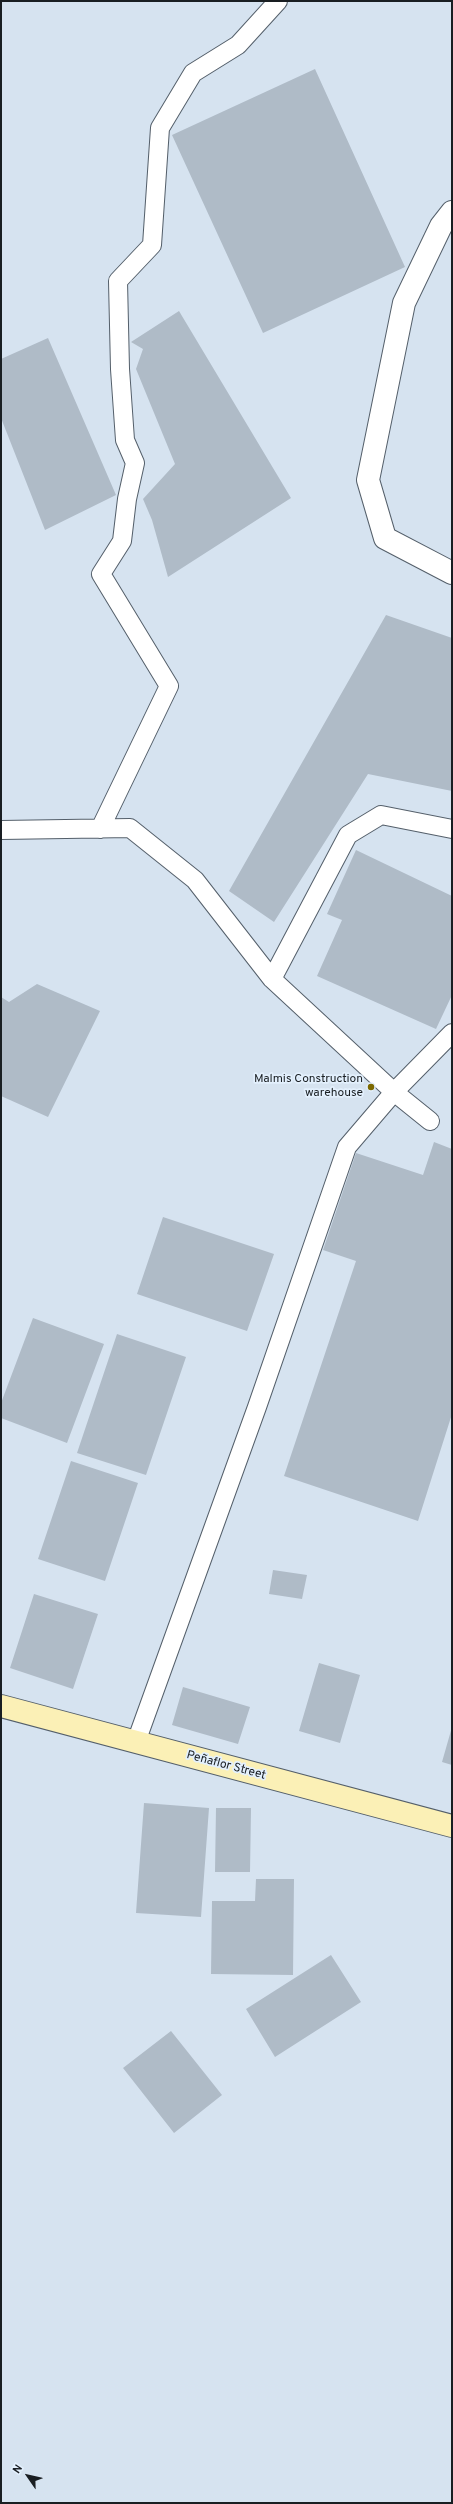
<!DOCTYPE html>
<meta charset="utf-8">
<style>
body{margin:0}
#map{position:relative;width:453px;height:2504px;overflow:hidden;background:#d6e3f0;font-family:Overpass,sans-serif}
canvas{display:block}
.frame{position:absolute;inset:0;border:2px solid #191e22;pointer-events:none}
.north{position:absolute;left:8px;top:2456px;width:40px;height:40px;-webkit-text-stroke:3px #e3f0fd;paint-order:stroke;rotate:304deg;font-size:11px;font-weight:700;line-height:16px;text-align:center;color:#191e22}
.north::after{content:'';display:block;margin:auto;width:14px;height:18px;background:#191e22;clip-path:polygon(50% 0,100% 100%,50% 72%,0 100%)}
</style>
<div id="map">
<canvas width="453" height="2504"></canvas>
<div class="frame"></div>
<div class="north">N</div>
</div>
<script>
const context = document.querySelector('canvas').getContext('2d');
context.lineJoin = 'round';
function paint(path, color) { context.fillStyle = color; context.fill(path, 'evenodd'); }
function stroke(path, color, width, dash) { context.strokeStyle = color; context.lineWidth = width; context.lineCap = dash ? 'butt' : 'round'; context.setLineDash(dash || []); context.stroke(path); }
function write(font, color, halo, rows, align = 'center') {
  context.font = font + ' Overpass,sans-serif'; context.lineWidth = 3.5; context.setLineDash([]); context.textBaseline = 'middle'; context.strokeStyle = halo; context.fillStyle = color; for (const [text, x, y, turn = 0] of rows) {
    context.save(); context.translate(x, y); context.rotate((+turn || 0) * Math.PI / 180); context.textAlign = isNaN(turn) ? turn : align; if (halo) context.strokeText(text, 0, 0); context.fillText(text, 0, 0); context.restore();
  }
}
paint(new Path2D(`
 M315 69 405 267 263 333 172 135Z
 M179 311 291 498 168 577 152 520 143 499 175 464 136 369 143 349 131 342Z
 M48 338 116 495 45 530 1 418V359Z
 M386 615 452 638V791L368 774 274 922 229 891Z
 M356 850 452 896V995L436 1029 317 976 342 920 327 914Z
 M37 984 100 1011 48 1117 1 1096V997L9 1002Z
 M434 1142 452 1149V1414L418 1521 284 1476 356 1261 323 1250 356 1153 423 1175Z
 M163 1217 274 1254 247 1331 137 1294Z
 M33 1318 104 1344 67 1443 1 1418V1403Z
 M117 1334 186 1357 146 1475 77 1453Z
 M71 1461 138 1483 105 1581 38 1559Z
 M273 1570 307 1575 302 1599 269 1594Z
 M34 1594 98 1614 73 1689 10 1668Z
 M319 1663 360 1675 340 1743 299 1731Z
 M183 1687 250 1707 238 1744 172 1725Z
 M452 1727V1765L442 1762Z
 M144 1803 209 1808 201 1917 136 1913Z
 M216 1808H251L250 1872H215Z
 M256 1879H294L293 1975 211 1974 212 1901H255Z
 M331 1955 361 2002 275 2057 246 2009Z
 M171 2031 222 2095 174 2133 123 2068Z`), '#afbbc7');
const service = new Path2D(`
 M100 829 169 686 101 574 122 541 127 499 135 463 125 440 120 369 118 281 152 245 160 128 193 73 238 45 278 1
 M1 830 130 828 195 880 272 979 394 1092 430 1121
 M272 979 348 835 381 815 452 829
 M136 1742 257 1407 347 1147 394 1092 452 1033`);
const minor = new Path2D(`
 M452 212 441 226 404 303 368 480 385 538 452 573`);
const secondary = new Path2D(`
 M1 1706 452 1826`);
stroke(service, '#545f6a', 20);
stroke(minor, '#545f6a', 24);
stroke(secondary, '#545f6a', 24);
stroke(service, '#fff', 18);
stroke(minor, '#fff', 22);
stroke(secondary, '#fbf0b6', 22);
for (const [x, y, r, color] of [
 [371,1087,4,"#7d6900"]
]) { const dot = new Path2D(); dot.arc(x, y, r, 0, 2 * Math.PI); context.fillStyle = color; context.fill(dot); stroke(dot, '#e3f0fd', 1.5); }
write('12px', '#191e22', '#e3f0fd', [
 ["Malmis Construction",363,1080],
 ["warehouse",363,1094]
], 'right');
write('12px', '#191e22', '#e3f0fd', [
 ["Peñaflor Street",226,1766,15]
]);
</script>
